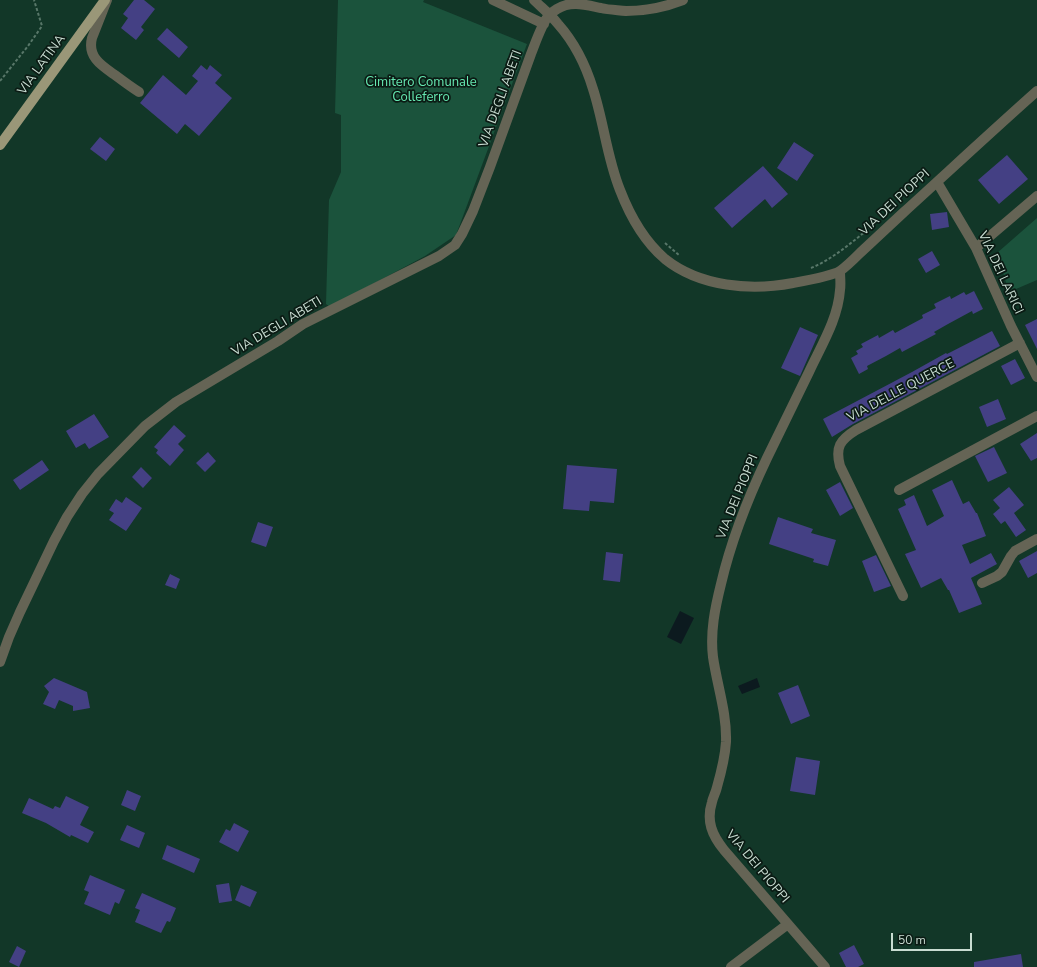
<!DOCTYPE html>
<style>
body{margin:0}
#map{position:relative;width:1037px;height:967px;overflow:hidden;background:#123728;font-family:"Nunito Sans",sans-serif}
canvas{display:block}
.scale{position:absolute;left:891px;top:933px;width:81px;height:18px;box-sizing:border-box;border:2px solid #c8dcd1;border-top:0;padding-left:5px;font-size:12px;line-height:14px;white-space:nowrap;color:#c8dcd1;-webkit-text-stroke:3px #0b1b14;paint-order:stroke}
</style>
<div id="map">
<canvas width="1037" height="967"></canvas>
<div class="scale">50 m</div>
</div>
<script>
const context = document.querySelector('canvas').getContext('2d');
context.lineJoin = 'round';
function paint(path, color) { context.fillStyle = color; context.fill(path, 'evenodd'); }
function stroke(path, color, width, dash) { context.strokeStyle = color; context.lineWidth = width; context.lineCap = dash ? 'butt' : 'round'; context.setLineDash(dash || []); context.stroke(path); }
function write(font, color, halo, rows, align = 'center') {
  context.font = font + ' "Nunito Sans",sans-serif'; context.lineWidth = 3.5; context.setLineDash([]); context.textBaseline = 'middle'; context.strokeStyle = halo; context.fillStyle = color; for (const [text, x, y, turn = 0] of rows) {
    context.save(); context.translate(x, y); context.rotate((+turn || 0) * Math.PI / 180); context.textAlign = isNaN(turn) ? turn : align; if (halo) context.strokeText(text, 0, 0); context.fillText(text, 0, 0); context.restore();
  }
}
paint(new Path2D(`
 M338 0H424L423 2 527 44 456 235 425 256 330 307 326 304 329 200 341 172V115L335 113Z
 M1037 218V280L1009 292 997 253Z`), '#1b533c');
paint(new Path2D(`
 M680 611 694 618 681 644 667 637Z
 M757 678 760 687 742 694 738 686Z`), '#0c1a1f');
paint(new Path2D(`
 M134 0H144L155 9 141 27 144 30 136 40 121 28 128 18 123 14Z
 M167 28 188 47 179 58 157 39Z
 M201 65 207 70 210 65 222 75 215 83 232 98 199 136 185 124 177 134 140 103 163 75 186 95 198 81 192 76Z
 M100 137 115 149 106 161 90 149Z
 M794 142 814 155 797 181 777 168Z
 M1007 155 1028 179 999 204 978 180Z
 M763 166 788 194 772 208 765 199 732 228 714 208Z
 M947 212 949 227 932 230 930 214Z
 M932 251 940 265 926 273 918 259Z
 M974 291 983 309 973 314 972 311 948 324 934 332 936 334 902 352 900 348 886 356 867 366 868 369 859 374 851 358 858 354 856 351 863 347 861 344 878 335 879 338 893 330 895 333 923 318 922 315 936 308 934 304 950 296 951 299 964 292 966 295Z
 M1037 319V349L1025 325Z
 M800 327 818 335 800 376 781 368Z
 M992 331 1000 346 853 424 832 437 823 419 912 372 946 353 947 354Z
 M1015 359 1025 378 1011 385 1001 366Z
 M998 399 1006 419 987 427 979 407Z
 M94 414 109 437 89 449 85 443 76 448 66 431Z
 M174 425 186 436 178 444 184 450 170 466 156 453 158 450 154 447Z
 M1037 433V458L1031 461 1020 444Z
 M994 447 1007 473 988 482 975 456Z
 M208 452 216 461 205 472 196 463Z
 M42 460 49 470 20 490 13 480Z
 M567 465 617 469 614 503 590 501 589 511 563 509Z
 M141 467 152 478 143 488 132 477Z
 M952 480 963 504 969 501 976 513H977L986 536 962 545 970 564 991 553 997 564 971 578 982 604 959 613 949 590H948L941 578 921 588 905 554 916 550 898 509 906 505 904 500 914 495 927 526 944 516 932 490Z
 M840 482 853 508 840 516 826 490Z
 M1009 487 1024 505 1014 513 1026 530 1016 537 1005 521 1001 524 993 514 1000 508 993 500Z
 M126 497 142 508 126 531 109 520 114 513 109 510 116 499 122 503Z
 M778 517 813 529 811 533 836 540 828 566 813 562 814 559 769 544Z
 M258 522 273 527 266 547 251 542Z
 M1037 551V573L1028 578 1019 561Z
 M606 552 623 554 620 582 603 580Z
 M876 555 891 586 874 592 862 561Z
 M170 574 180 579 176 589 165 585Z
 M54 678 87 692 90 708 73 711V706L59 700 55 709 43 704 49 692 44 686Z
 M798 685 810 716 791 724 778 693Z
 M796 757 820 761 815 795 790 791Z
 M127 790 141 796 135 811 121 805Z
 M66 796 89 807 80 825 94 832 88 843 71 835 70 837 46 823 22 813 29 798 53 809 55 806 60 808Z
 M234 823 249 831 238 852 219 842 226 829 230 831Z
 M127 825 145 833 139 848 120 840Z
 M167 845 200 859 194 873 162 859Z
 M90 875 125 890 119 904 115 902 110 915 84 904 89 892 84 890Z
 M229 883 232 901 219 903 216 885Z
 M241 885 257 892 250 907 235 900Z
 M142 893 176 908 170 922 167 921 161 933 135 922 140 910 135 908Z
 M854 945 864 964 858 967H846L839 953Z
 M17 946 26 951 19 967 9 962Z
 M1021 954 1023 967H974V962Z`), '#444084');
stroke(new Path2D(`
 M0 81 28 46 42 26 34 0
 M665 243 680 256
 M811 268C833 259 852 242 871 227`), '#587769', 2, [3, 2]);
stroke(new Path2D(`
 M107 0 92 38C87 57 102 66 115 75 123 81 131 87 139 92
 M493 0 544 24
 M534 0C542 8 551 15 558 24 574 42 586 66 593 89 604 123 607 158 620 190 630 216 644 241 665 259 700 287 751 291 793 283 804 281 832 276 840 271 847 266 854 259 860 253 875 239 889 226 904 212 948 172 992 131 1037 91
 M937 182 976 248 1011 326 1037 377
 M976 248 1037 196
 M899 490 1037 416
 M982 583 997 576 1002 572 1011 556 1015 551 1037 539
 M903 596 840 466C835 447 840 440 856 430L1020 343
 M0 662 9 637 20 612 54 541 67 517 82 494 98 474 145 426 176 402 278 341 303 324 439 256 455 245 462 234 473 211 490 167 531 54C535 44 542 23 549 15 551 13 554 11 557 9 571 0 586 5 601 8 609 10 618 10 626 11 645 11 665 7 683 0
 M731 967 788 924
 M825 967 724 850C712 835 706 821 712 802 713 797 716 792 717 787 721 773 725 757 726 742 727 713 717 685 713 657 710 632 715 608 721 584 731 541 748 498 767 458 781 429 795 401 809 372 821 346 838 319 840 290 841 284 840 277 840 271`), '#656455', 10);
stroke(new Path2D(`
 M0 145 105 0`), '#9a9778', 10);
write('13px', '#c8dcd1', '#0b1b14', [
 ["VIA LATINA",42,65,-54],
 ["VIA DEGLI ABETI",501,99,-70],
 ["VIA DEI PIOPPI",895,203,-43],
 ["VIA DEI LARICI",1000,273,65],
 ["VIA DEGLI ABETI",277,327,-31],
 ["VIA DELLE QUERCE",901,391,-28],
 ["VIA DEI PIOPPI",738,497,-68],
 ["VIA DEI PIOPPI",757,867,50]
]);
write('13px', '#66e9b2', '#0b1b14', [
 ["Cimitero Comunale",421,83],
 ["Colleferro",421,98]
]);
</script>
